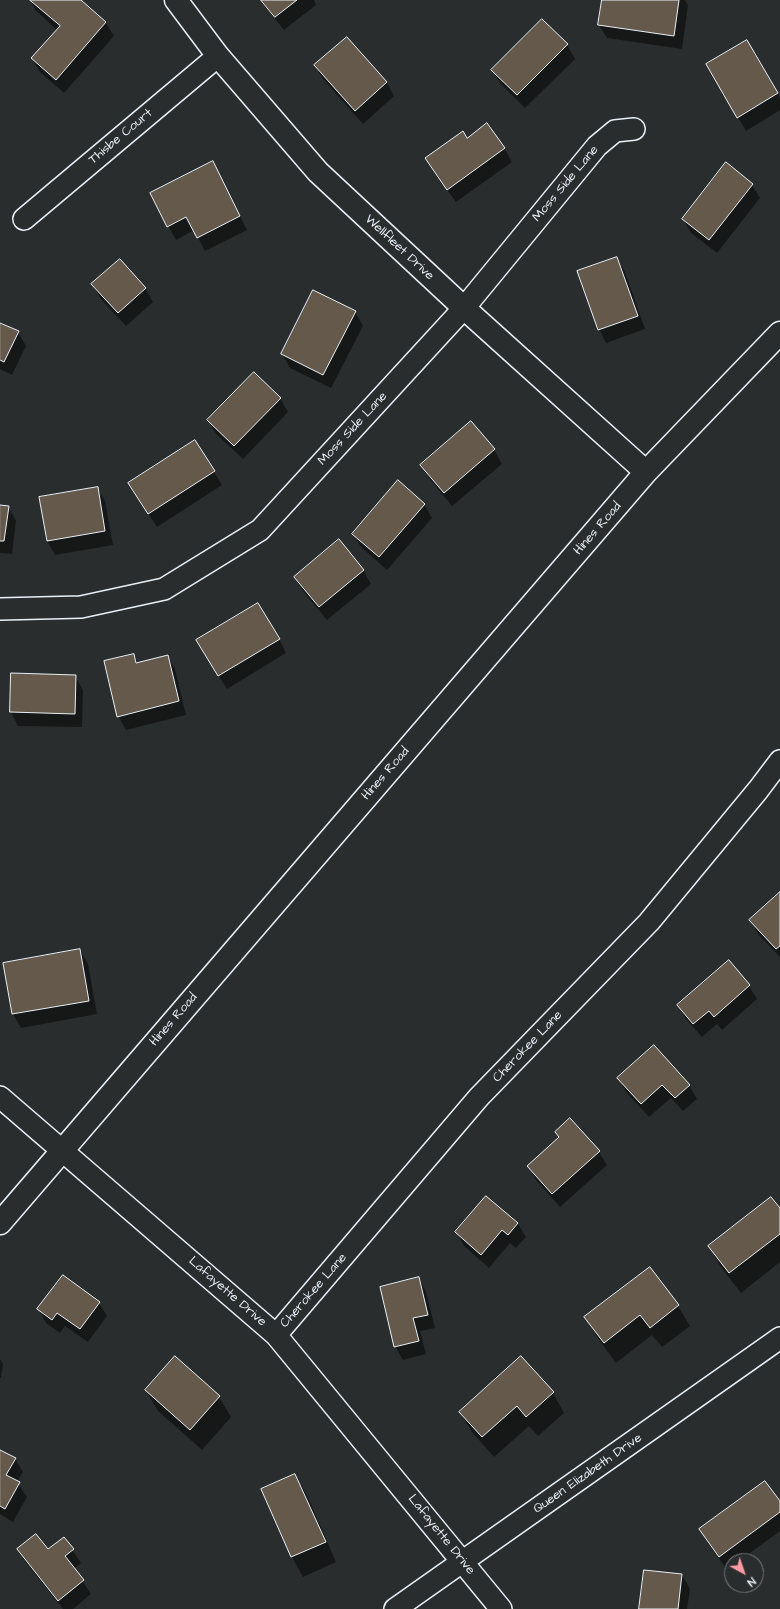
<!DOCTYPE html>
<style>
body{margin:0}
#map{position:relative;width:780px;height:1609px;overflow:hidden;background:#2a2d2e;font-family:"Architects Daughter",sans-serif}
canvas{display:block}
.north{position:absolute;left:724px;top:1553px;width:40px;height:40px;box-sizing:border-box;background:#2a2d2e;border:1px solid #767b7f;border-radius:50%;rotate:140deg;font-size:11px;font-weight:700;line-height:16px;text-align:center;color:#e8f1f8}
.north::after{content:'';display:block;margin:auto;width:14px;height:18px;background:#ff9aa2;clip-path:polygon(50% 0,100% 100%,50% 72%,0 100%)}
</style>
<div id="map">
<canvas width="780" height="1609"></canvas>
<div class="north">N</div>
</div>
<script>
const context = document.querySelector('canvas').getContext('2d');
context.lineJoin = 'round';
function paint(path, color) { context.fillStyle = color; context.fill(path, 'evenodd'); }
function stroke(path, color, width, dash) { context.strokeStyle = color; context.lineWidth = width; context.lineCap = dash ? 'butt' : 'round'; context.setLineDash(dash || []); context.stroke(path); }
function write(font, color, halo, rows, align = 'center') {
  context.font = font + ' "Architects Daughter",sans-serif'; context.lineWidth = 4; context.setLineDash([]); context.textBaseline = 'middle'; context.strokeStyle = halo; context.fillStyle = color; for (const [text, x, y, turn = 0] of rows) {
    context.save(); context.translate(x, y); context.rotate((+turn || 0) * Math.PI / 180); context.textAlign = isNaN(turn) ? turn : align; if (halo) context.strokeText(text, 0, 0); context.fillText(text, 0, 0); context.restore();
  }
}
paint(new Path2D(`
 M30 0H79L106 23 114 36 64 93 40 72 32 59 57 30 36 11Z
 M260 0H314L316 5 284 30Z
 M603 0H685L688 5 682 49 607 38 599 25Z
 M542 20 567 45 575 59 525 108 500 83 492 70Z
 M347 38 387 83 394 96 363 124 323 79 315 66Z
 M747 41 780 98V110L746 131 707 64Z
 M467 139 504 148 512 162 456 202 434 172 426 159Z
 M220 176 247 230 205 251 194 230 176 240 168 226Z
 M752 185 760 198 717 253 691 233 683 219Z
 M617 258 625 272 645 329 606 343 599 329Z
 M92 284 145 288 153 302 126 326 100 298Z
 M355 312 363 326 331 388 290 368 282 354Z
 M0 324 18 332 26 346 12 375 0 369Z
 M280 398 288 412 243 459 216 434 208 420Z
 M471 423 494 450 502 464 452 506 429 478 421 465Z
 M195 441 222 485 157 527 137 497Z
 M97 488 105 501 113 545 55 555 47 541 40 498Z
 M424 504 432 518 387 570 361 547 353 534Z
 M0 506 8 507 16 521 12 554 0 553Z
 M363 570 371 584 327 620 303 591 295 577Z
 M279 639 286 653 227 689 205 654Z
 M134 655 138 663 167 656 175 669 186 715 126 730 118 716Z
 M75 676 83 690 82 727 18 726 11 712Z
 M780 893V957L758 934 750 920Z
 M80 950 88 964 97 1014 21 1028 13 1014 4 963Z
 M728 961 749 986 757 999 722 1030 717 1024 702 1037 686 1019 678 1005Z
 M618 1078 689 1085 697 1099 683 1111 671 1098 649 1117 626 1092Z
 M556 1132 599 1152 607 1165 560 1207 536 1180 528 1166 559 1138Z
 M486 1197 518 1224 526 1237 516 1248 510 1243 489 1268 464 1246 456 1232Z
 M780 1210V1262L741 1293 720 1266 709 1246Z
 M650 1268 678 1306 690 1326 662 1347 652 1335 616 1363 597 1337 585 1318Z
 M419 1278 426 1292 435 1328 420 1331 426 1354 403 1360 395 1346Z
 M99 1303 107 1316 88 1342 65 1326 60 1333 46 1323 39 1309Z
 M0 1359 3 1364 1 1378H0Z
 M146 1391 219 1397 231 1417 202 1450 158 1411Z
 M553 1393 564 1413 538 1436 529 1426 494 1457 472 1432 460 1413Z
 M0 1451 15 1459 23 1472 17 1482 27 1497 13 1522 0 1514Z
 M295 1475 307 1495 336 1562 303 1577 292 1557 263 1490Z
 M780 1502V1531L739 1561H732V1566L727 1570 708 1543 700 1530Z
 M64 1538 81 1563 74 1569 91 1594 73 1609H63L26 1563 18 1549 48 1551Z
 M682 1575 690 1589 687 1609H640Z`), '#0007');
const building = new Path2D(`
 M30 0H81L106 22 56 80 31 58 60 26Z
 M261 0H297L275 17Z
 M602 0H679L674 36 598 25Z
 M542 19 568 44 517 95 491 70Z
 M347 37 387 82 355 111 314 65Z
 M747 40 778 93 737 118 706 64Z
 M487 123 505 148 447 190 425 158 463 131 467 138Z
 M213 161 240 216 197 238 186 217 167 227 150 193Z
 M726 162 753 184 709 240 682 219Z
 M617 257 638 316 598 330 577 271Z
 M120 259 146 288 118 313 91 284Z
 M313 290 356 311 323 375 281 354Z
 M0 323 19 331 4 362 0 360Z
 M254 372 281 398 234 446 207 420Z
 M471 421 495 449 444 493 420 465Z
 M195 440 215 471 148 514 128 483Z
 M398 480 425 504 379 557 352 534Z
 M98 487 105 531 47 541 39 497Z
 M0 505 9 506 4 541H0Z
 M339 539 364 570 319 607 294 577Z
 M258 603 280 639 218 676 196 640Z
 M134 654 136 663 168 655 179 701 117 717 104 661Z
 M11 673 76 675 75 714 10 712Z
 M780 892V946L776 949 749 920Z
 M80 949 89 1001 12 1014 3 963Z
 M729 960 750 985 714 1017 709 1011 693 1024 677 1005Z
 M654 1045 690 1085 675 1098 662 1085 641 1104 617 1078Z
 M570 1118 600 1151 552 1194 527 1166 559 1137 555 1132Z
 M486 1196 518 1223 508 1235 502 1230 481 1255 455 1232Z
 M771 1197 780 1208V1234L729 1273 708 1246Z
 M650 1267 679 1305 650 1328 640 1315 604 1343 584 1317Z
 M63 1275 100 1302 80 1329 57 1313 52 1320 37 1309Z
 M419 1277 428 1315 413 1318 419 1341 394 1347 380 1287Z
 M175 1356 220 1396 190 1430 145 1390Z
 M521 1356 554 1392 526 1417 517 1406 482 1437 459 1412Z
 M0 1450 16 1458 6 1475 20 1482 5 1509 0 1506Z
 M295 1474 326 1542 291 1557 261 1489Z
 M765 1481 780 1501V1512L719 1557 699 1529Z
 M36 1534 48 1549 64 1537 74 1549 65 1556 84 1580 58 1601 17 1549Z
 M644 1570 682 1574 678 1609H639Z`);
paint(building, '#64594b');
stroke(building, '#e8f1f8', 1);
const minor = new Path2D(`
 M24 219 218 56
 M0 609 81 607 164 589 260 530 464 308 597 146 615 131 634 129
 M0 1097 276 1335 501 1609
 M276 1335 479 1097 649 922 758 790 780 761
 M395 1609 780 1338`);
const tertiary = new Path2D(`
 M176 0 218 56 318 172 464 308 646 472
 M0 1223 646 472 780 333`);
stroke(minor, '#e8f1f8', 24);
stroke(tertiary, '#e8f1f8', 25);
stroke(minor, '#2a2d2e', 21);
stroke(tertiary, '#2a2d2e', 22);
write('13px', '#e8f1f8', '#2a2d2e', [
 ["Thisbe Court",121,137,-40],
 ["Moss Side Lane",566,184,-50],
 ["Wellfleet Drive",399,248,43],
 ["Moss Side Lane",353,429,-47],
 ["Hines Road",598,529,-49],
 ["Hines Road",386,774,-49],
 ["Hines Road",174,1020,-49],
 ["Cherokee Lane",528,1047,-46],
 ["Cherokee Lane",314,1291,-49],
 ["Lafayette Drive",227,1292,41],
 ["Queen Elizabeth Drive",588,1474,-35],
 ["Lafayette Drive",441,1535,51]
]);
</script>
